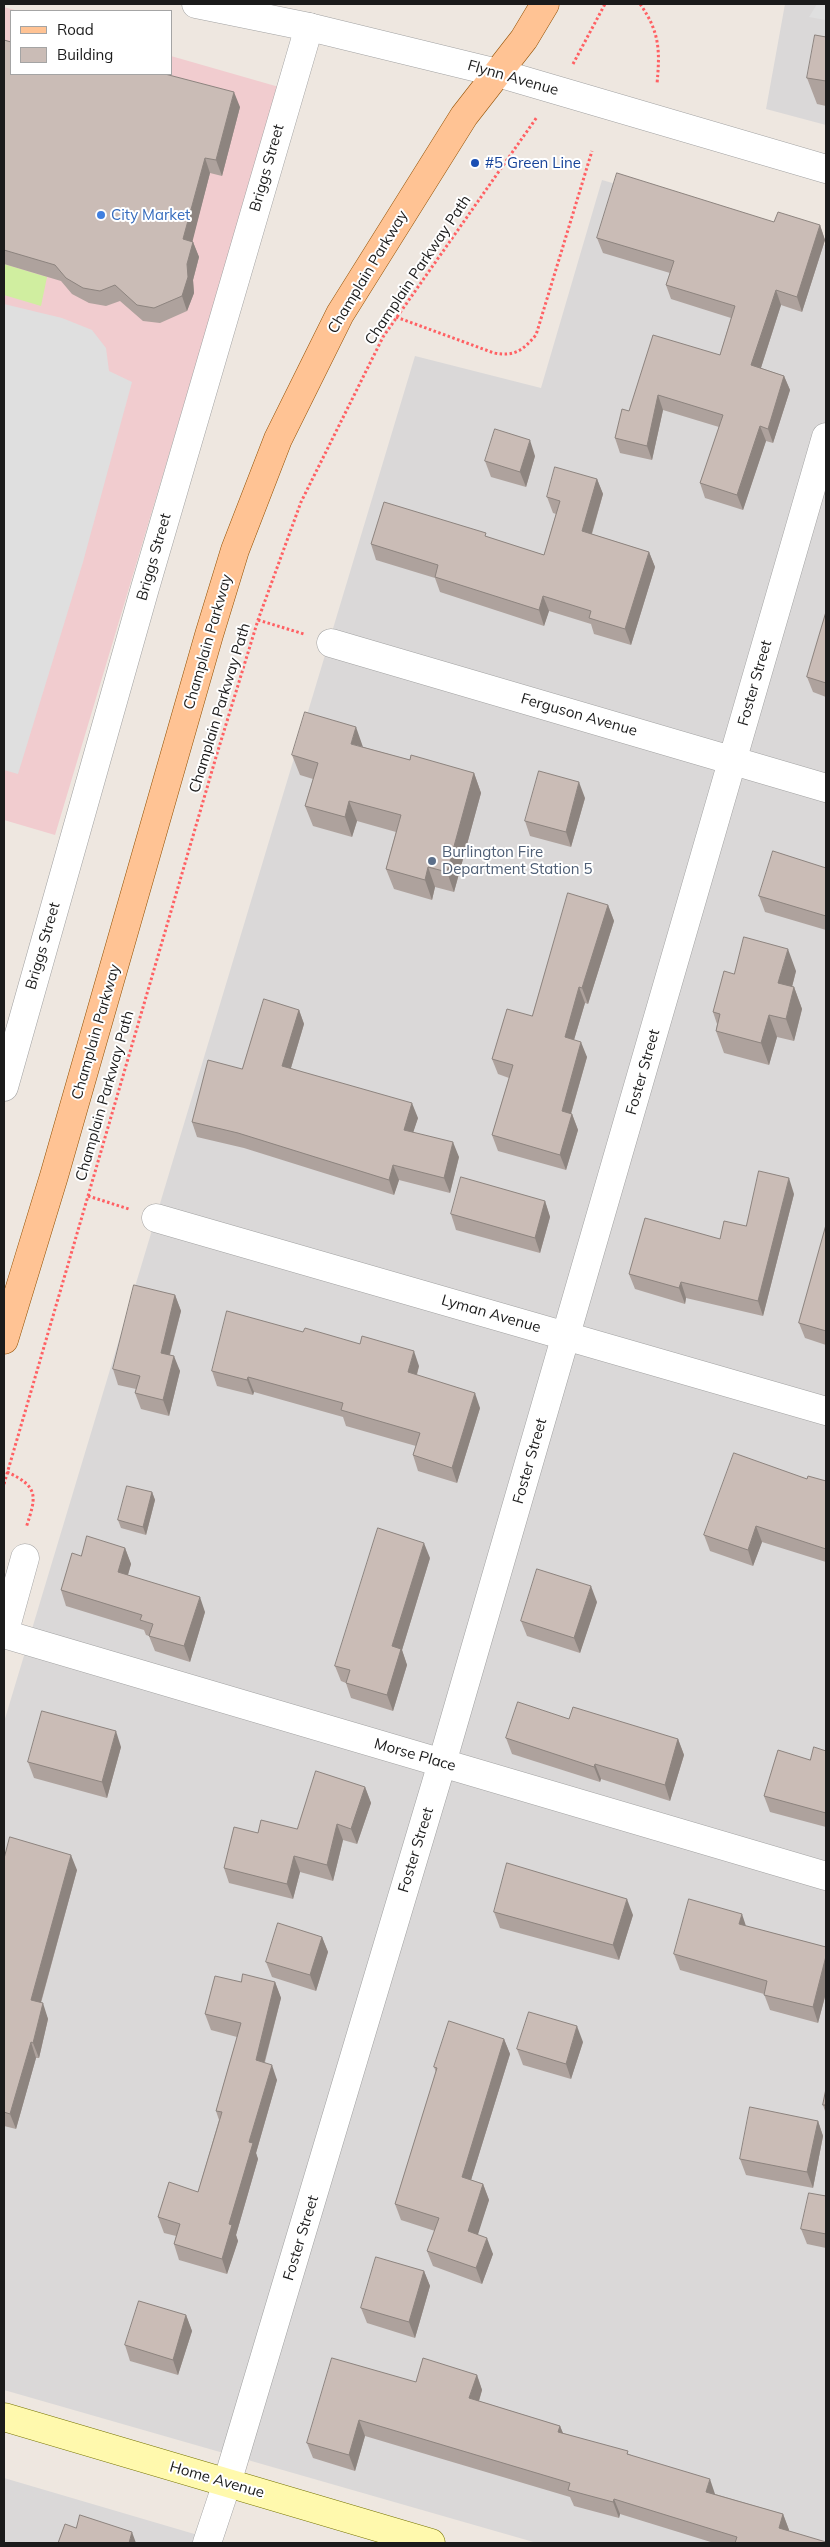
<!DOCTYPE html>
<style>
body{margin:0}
#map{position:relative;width:830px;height:2547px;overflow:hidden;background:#eee7e0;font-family:Mulish,sans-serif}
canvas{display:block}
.frame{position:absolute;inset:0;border:5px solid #1b1b1b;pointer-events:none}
.legend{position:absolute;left:10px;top:10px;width:162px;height:65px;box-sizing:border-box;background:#fff;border:1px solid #a4a4a4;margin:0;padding:6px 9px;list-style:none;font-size:15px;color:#1b1b1b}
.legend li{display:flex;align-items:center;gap:10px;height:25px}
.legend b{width:25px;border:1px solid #a4a4a4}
</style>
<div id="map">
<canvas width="830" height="2547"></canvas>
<div class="frame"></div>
<ul class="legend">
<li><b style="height:6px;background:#ffc394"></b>Road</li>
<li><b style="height:14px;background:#cabcb6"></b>Building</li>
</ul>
</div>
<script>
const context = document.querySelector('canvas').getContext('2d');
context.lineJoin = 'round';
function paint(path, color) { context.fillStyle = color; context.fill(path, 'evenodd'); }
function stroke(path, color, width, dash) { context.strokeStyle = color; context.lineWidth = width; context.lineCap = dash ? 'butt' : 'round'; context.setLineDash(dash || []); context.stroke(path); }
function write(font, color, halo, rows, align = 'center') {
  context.font = font + ' Mulish,sans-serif'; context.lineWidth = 4; context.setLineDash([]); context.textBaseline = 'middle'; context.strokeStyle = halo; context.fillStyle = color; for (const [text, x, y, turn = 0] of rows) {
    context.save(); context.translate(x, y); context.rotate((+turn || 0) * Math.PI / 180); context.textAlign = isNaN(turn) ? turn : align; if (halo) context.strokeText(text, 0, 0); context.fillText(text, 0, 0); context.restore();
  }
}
paint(new Path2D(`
 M785 4H826V125L766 109Z
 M602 180 826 245V2543H537L4 2390V1722L415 356 541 388Z
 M4 2478 225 2543H4Z`), '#dad8d8');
paint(new Path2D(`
 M4 7 18 11H11V74H171V56L279 87 55 835 4 820Z`), '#f1cccf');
paint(new Path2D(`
 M4 264 47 277 41 306 4 295Z`), '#d0eea0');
paint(new Path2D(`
 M817 4H826V20L809 17Z
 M4 304 62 318 92 330 106 348 109 371 132 382 83 562 18 774 4 770Z`), '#dfdfdf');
const minor = new Path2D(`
 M331 643 826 788
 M4 1087 145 588 309 27
 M156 1218 826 1411
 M4 1634 826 1876
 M4 1634 25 1558
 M207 2543 227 2483 442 1763 826 437`);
const tertiary = new Path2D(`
 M196 4 309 27 498 73 826 169`);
const secondary = new Path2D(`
 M4 2417 431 2543`);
const primary = new Path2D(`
 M4 1340 54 1176 209 635 235 550 278 439 340 314 464 116 524 39 545 4`);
stroke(minor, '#a2a2a2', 29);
stroke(tertiary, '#a2a2a2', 29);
stroke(secondary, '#757300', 29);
stroke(primary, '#935000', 29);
stroke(new Path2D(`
 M640 4C660 32 660 51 657 84
 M573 64 605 4
 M396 317 494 353C515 357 523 350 536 335L592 151
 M258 620 304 634
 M88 1196 129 1209
 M7 1472C40 1487 36 1497 26 1528
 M4 1484 216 757 258 620 301 502 383 337 537 117`), '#ff6063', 3, [2.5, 2.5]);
stroke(minor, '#fff', 28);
stroke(tertiary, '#fff', 28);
stroke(secondary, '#fff9ad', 28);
stroke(primary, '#ffc394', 28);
paint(new Path2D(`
 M826 37V106L817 104 807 78Z
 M4 40 240 107 222 176 210 173 192 241 193 242 199 257 193 280 194 293 187 311 160 323 143 321 120 301 106 306 89 303 72 294 61 281 4 264Z
 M774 222 820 225 825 240 802 312 781 305 761 368 784 376 790 390 773 443 766 441 743 510 705 498 700 483 719 427 663 410 652 460 620 453 615 438 629 411 720 355 731 318 671 299 666 285 670 273 603 253 597 238Z
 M535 456 526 487 491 477 485 461Z
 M597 479 603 494 592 534 649 552 655 567 631 645 594 634 591 624 549 611 544 626 440 592 435 578 376 560 371 544 487 537 544 555 556 514 553 513 547 497Z
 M826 612V697L813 692 807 677Z
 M363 747 410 760 474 773 481 793 454 892 435 887 432 900 394 889 386 869 396 832 357 821 352 837 313 826 305 806 313 779 300 775 292 755Z
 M585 798 571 847 530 836 525 821Z
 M826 868V930L765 912 759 896Z
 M608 905 614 921 588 1004 585 1003 574 1040 587 1057 571 1114H572L578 1130 566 1170 498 1151 492 1135 509 1078 498 1074 492 1059 532 1016Z
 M796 971 792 987H794L802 1009 794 1041 777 1037 769 1065 724 1053 716 1031 717 1024 713 1012 734 974Z
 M299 1010 304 1024 291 1068 418 1118 413 1132 459 1157 450 1193 399 1180 394 1195 244 1148 197 1137 192 1122Z
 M794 1194 763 1316 686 1298 685 1304 635 1289 629 1274 720 1239 746 1226Z
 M545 1201 550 1217 540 1253 456 1230 451 1214Z
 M826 1225V1345L805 1338 799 1323Z
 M175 1295 181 1311 170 1355 180 1371 169 1416 141 1409 135 1393 136 1389 118 1385 113 1369Z
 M419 1366 417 1375 480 1408 457 1483 418 1471 413 1455 416 1446 346 1426 343 1417 254 1392 253 1395 217 1386 212 1371Z
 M807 1479 826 1481V1562L762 1542 753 1566 710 1551 704 1535Z
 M152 1492 155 1500 146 1535 121 1528 118 1520Z
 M125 1548 131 1564 128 1575 205 1612 190 1662 155 1651 149 1636 146 1635 144 1630 66 1606 61 1590 81 1556Z
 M430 1558 402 1650 407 1665 393 1711 351 1698 346 1683 341 1681 335 1666Z
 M597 1602 580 1653 527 1636 521 1621Z
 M569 1719 678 1739 684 1755 670 1801 601 1779 600 1782 512 1754 506 1738Z
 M121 1747 107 1798 34 1778 28 1762Z
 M826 1751V1827L770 1812 764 1796 810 1760Z
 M365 1787 371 1803 357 1844 343 1840 333 1881 300 1872 293 1899 229 1883 224 1868 258 1833 297 1829Z
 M4 1859 77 1870 41 2003 48 2019 39 2058H36L16 2129 4 2126Z
 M494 1912 633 1915 619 1960 500 1928Z
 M746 1926 826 1947V1993L818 2023 770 2010 764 1994 680 1970 674 1954Z
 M322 1937 328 1952 316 1991 272 1977 266 1962Z
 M241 1982H275L281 1998 265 2062 277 2080 256 2153 258 2159 236 2235 238 2241 227 2274 179 2260 174 2244 176 2236 164 2233 158 2217 198 2192 219 2120 216 2111 237 2037 211 2030 205 2014Z
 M504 2039 510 2054 471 2180 483 2184 489 2200 477 2235 493 2254 482 2284 433 2266 427 2251 435 2231 401 2220 395 2204 436 2072 434 2067Z
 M583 2042 571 2079 523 2065 517 2049Z
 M826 2089V2114L823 2105Z
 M818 2121 823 2136 813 2188 746 2175 740 2159Z
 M826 2196V2248L807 2244 801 2229Z
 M424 2271 430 2286 415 2338 367 2323 361 2308Z
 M186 2315 192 2331 178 2375 130 2361 125 2345Z
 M477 2375 482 2390 479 2401 560 2426 563 2433 629 2454 715 2494 783 2514 789 2530 788 2531 826 2543H714L620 2514 619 2518 574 2506 570 2497 365 2436 355 2471 313 2458 307 2443 416 2382Z`), '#aea29d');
paint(new Path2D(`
 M234 92 240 107 222 176 216 160Z
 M205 158 210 173 189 255 183 239Z
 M820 225 825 240 802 312 797 297Z
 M193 242 199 257 193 280 194 293 187 311 182 296 187 264Z
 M776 290 781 305 757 380 751 365Z
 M784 376 790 390 773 443 768 429Z
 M658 395 663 410 652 460 647 446Z
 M760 426 766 441 743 510 737 495Z
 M530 440 535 456 526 487 520 472Z
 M597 479 603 494 588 546 582 531Z
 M649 552 655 567 631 645 625 629Z
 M543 596 549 611 544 626 539 610Z
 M356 727 363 747 351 744Z
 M474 773 481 793 454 892 447 872Z
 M579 782 585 798 571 847 566 832Z
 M349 801 357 821 352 837 345 817Z
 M428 867 435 887 432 900 425 880Z
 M608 905 614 921 588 1004 582 988Z
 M788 949 796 971 787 1006 778 983Z
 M579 987 585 1003 570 1053 565 1037Z
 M794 987 802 1009 794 1041 786 1019Z
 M299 1010 304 1024 287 1081 282 1066Z
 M769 1015 777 1037 769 1065 761 1043Z
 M581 1042 587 1057 567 1127 562 1111Z
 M412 1103 418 1118 409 1145 404 1130Z
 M572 1114 578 1130 566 1170 560 1155Z
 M453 1142 459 1157 450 1193 444 1178Z
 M393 1165 399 1180 394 1195 389 1180Z
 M789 1178 794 1194 763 1316 758 1301Z
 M545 1201 550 1217 540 1253 535 1238Z
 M681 1282 686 1298 685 1304 679 1288Z
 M175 1295 181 1311 166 1368 161 1353Z
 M414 1351 419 1366 413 1387 408 1372Z
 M174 1356 180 1371 169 1416 163 1400Z
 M248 1377 254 1392 253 1395 247 1380Z
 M475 1393 480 1408 457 1483 452 1468Z
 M152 1492 155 1500 146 1535 143 1527Z
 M756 1526 762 1542 753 1566 748 1550Z
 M424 1543 430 1558 402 1650 407 1665 393 1711 387 1695 392 1646Z
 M125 1548 131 1564 124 1588 118 1572Z
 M591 1586 597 1602 580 1653 574 1638Z
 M200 1597 205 1612 190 1662 184 1646Z
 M116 1731 121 1747 107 1798 102 1782Z
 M678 1739 684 1755 670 1801 665 1785Z
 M595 1764 601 1779 600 1782 594 1767Z
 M365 1787 371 1803 357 1844 351 1829Z
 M337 1824 343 1840 333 1881 327 1865Z
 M71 1855 77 1870 37 2016 31 2000Z
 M294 1856 300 1872 293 1899 287 1884Z
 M627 1899 633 1915 619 1960 613 1945Z
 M742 1914 747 1929 739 1924Z
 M322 1937 328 1952 316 1991 310 1975Z
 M826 1956V1993L818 2023 813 2007Z
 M275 1982 281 1998 261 2075 256 2060Z
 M43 2003 48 2019 39 2058 33 2043Z
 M577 2026 583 2042 571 2079 566 2064Z
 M504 2039 510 2054 467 2193 462 2177Z
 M31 2042 36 2058 16 2129 10 2114Z
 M272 2065 277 2080 256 2153 258 2159 236 2235 238 2241 227 2274 222 2259 229 2224 249 2142Z
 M818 2121 823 2136 813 2188 807 2172Z
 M483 2184 489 2200 474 2247 468 2231Z
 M487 2238 493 2254 482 2284 476 2268Z
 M424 2271 430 2286 415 2338 409 2322Z
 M186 2315 192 2331 178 2375 173 2360Z
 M477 2375 482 2390 475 2414 469 2398Z
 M359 2420 365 2436 355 2471 349 2455Z
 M560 2426 566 2441 558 2432Z
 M710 2479 715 2494 712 2507 706 2492Z
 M614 2499 620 2514 619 2518 613 2502Z
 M783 2514 789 2530 785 2543 779 2528Z
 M132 2532 136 2543H129Z`), '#8d847f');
const building = new Path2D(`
 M815 35 826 37V81L807 78Z
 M4 40 11 42V74H165L234 92 216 160 205 158 183 239 193 242 187 264 188 277 182 296 154 308 137 305 115 285 100 291 83 288 66 278 55 265 4 250Z
 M617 173 774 222 778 212 820 225 797 297 776 290 751 365 784 376 768 429 760 426 737 495 700 483 723 415 658 395 647 446 615 438 622 409 629 411 653 335 720 355 735 306 666 285 674 261 597 238Z
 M495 429 530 440 520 472 485 461Z
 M555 467 597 479 582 531 649 552 625 629 589 618 591 611 543 596 539 610 435 577 438 565 371 544 384 502 486 533 485 536 544 555 560 501 547 497Z
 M826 612V683L807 677Z
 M305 712 356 727 351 744 410 760 411 755 474 773 447 872 428 867 425 880 386 869 401 815 349 801 345 817 305 806 318 763 292 755Z
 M539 771 579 782 566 832 525 821Z
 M773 851 826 868V916L759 896Z
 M568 893 608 905 582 988 579 987 565 1037 581 1042 562 1111 572 1114 560 1155 492 1135 513 1065 492 1059 507 1009 532 1016Z
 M744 937 788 949 778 983 794 987 786 1019 769 1015 761 1043 716 1031 720 1014 713 1012 724 971 734 974Z
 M264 999 299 1010 282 1066 412 1103 404 1130 453 1142 444 1178 393 1165 389 1180 238 1133 192 1122 208 1060 242 1069Z
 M759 1171 789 1178 758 1301 681 1282 679 1288 629 1274 645 1218 720 1239 724 1221 746 1226Z
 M461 1177 545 1201 535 1238 451 1214Z
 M826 1225V1331L799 1323Z
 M134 1285 175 1295 161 1353 174 1356 163 1400 135 1393 140 1376 113 1369Z
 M227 1311 303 1332 305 1328 360 1344 362 1336 414 1351 408 1372 475 1393 452 1468 413 1455 420 1433 341 1410 343 1403 248 1377 247 1380 212 1371Z
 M734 1453 807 1479 808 1476 826 1481V1549L756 1526 748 1550 704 1535Z
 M127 1486 152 1492 143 1527 118 1520Z
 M378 1528 424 1543 392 1646 401 1649 387 1695 346 1683 350 1670 335 1666Z
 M87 1536 125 1548 118 1572 200 1597 184 1646 149 1636 153 1624 140 1620 142 1615 61 1590 72 1553 81 1556Z
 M537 1569 591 1586 574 1638 521 1621Z
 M518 1702 569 1719 573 1707 678 1739 665 1785 595 1764 594 1767 506 1738Z
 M42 1711 116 1731 102 1782 28 1762Z
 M814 1747 826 1751V1813L764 1796 778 1750 810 1760Z
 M316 1771 365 1787 351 1829 337 1824 327 1865 294 1856 287 1884 224 1868 234 1827 258 1833 261 1820 297 1829Z
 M10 1837 71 1855 31 2000 43 2003 33 2043 31 2042 10 2114 4 2112V1859Z
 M507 1863 627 1899 613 1945 494 1912Z
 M689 1899 742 1914 739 1924 826 1947V1956L813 2007 764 1995 767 1981 674 1954Z
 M278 1923 322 1937 310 1975 266 1962Z
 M243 1974 275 1982 256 2060 272 2065 249 2142 253 2143 229 2224 232 2225 222 2259 174 2244 180 2224 158 2217 169 2182 198 2192 222 2112 216 2111 241 2023 205 2014 215 1976 241 1982Z
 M529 2012 577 2026 566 2064 517 2049Z
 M449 2021 504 2039 462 2177 483 2184 468 2231 487 2238 476 2268 427 2251 439 2218 395 2204 437 2068 434 2067Z
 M826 2089V2105H823Z
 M750 2107 818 2121 807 2172 740 2159Z
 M809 2193 826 2196V2234L801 2229Z
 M376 2257 424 2271 409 2322 361 2308Z
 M139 2301 186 2315 173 2360 125 2345Z
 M332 2358 416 2382 423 2358 477 2375 469 2398 560 2426 558 2432 628 2451 627 2454 710 2479 706 2492 783 2514 779 2528 826 2542V2543H735L737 2537 614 2499 613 2502 568 2490 570 2483 359 2420 349 2455 307 2443Z
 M80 2515 132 2532 129 2543H58L65 2524 76 2528Z`);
paint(building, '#cabcb6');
stroke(building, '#8d847f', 1);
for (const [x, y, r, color] of [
 [475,163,5,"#1a4fb4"],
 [101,215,5,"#3f7fe0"],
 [432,861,5,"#5c6f8a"]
]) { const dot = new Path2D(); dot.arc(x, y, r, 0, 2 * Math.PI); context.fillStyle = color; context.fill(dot); stroke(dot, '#fff', 2); }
write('15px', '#1b1b1b', '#fff', [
 ["Flynn Avenue",513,78,16],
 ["Briggs Street",267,168,-74],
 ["Champlain Parkway Path",418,270,-56],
 ["Champlain Parkway",368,272,-59],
 ["Briggs Street",154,557,-74],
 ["Champlain Parkway",208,642,-74],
 ["Foster Street",755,683,-74],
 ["Champlain Parkway Path",220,708,-73],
 ["Ferguson Avenue",579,715,16],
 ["Briggs Street",43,946,-74],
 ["Champlain Parkway",96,1032,-74],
 ["Foster Street",643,1072,-74],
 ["Champlain Parkway Path",105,1096,-74],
 ["Lyman Avenue",491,1314,16],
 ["Foster Street",530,1461,-74],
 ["Morse Place",415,1755,16],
 ["Foster Street",416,1850,-73],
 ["Foster Street",301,2238,-73],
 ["Home Avenue",217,2480,16]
]);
write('15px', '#164399', '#fff', [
 ["#5 Green Line",485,163]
], 'left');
write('15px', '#366cbe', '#fff', [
 ["City Market",111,215]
], 'left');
write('15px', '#4e5e75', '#fff', [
 ["Burlington Fire",442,852],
 ["Department Station 5",442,869]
], 'left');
</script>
